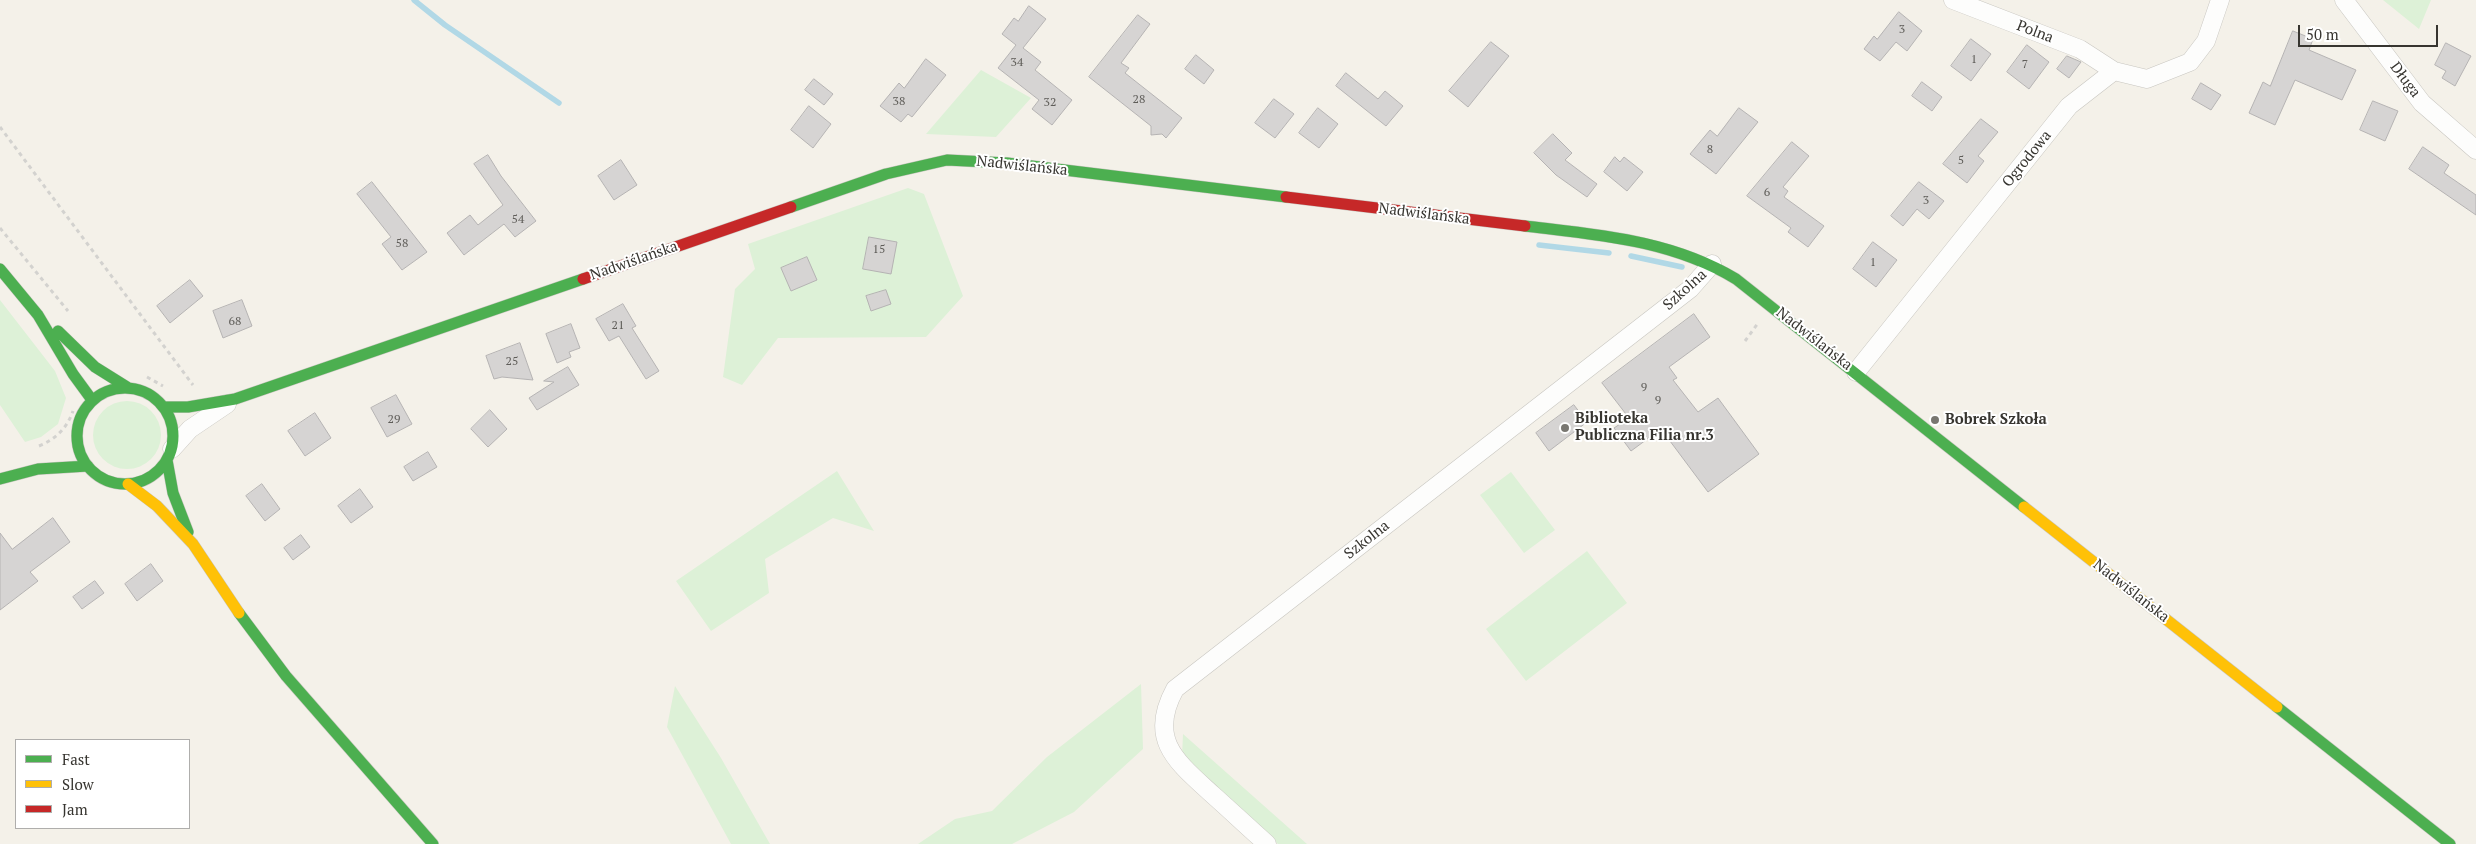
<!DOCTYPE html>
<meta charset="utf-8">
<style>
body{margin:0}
#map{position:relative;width:2476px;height:844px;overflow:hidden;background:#f4f1e9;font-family:"PT Serif",serif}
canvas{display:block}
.legend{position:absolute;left:15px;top:739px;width:175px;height:90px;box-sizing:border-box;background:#fff;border:1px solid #afaeac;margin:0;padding:6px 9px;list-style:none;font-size:15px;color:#373530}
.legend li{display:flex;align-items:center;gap:10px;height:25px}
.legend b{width:25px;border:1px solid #afaeac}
.scale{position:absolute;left:2298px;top:25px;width:140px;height:22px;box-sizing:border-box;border:2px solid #373530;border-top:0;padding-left:6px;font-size:15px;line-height:18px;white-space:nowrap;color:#373530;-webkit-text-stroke:4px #fff;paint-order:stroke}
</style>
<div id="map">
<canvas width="2476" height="844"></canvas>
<ul class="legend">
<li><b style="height:6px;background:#4caf50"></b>Fast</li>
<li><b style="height:6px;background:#ffc107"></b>Slow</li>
<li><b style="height:6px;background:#c62828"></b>Jam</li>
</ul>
<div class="scale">50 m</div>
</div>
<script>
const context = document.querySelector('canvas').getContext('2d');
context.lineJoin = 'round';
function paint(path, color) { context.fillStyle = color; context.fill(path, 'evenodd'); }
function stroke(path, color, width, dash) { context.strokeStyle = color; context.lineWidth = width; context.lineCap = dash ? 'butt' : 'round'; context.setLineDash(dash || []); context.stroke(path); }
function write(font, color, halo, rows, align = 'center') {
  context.font = font + ' "PT Serif",serif'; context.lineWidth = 4; context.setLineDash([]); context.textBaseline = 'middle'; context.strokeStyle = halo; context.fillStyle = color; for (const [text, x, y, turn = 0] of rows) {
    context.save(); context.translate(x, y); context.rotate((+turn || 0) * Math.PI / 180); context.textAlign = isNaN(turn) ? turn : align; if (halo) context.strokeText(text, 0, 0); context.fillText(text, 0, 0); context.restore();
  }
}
paint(new Path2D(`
 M2383 0H2431L2419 29Z
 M981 70 1031 98 996 137 926 134Z
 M908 188 924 194 963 296 926 337 778 338 742 385 723 377 735 289 755 269 748 244Z
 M0 300 55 371 66 398 58 424 41 437 25 442 0 405Z
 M93 435a34 34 0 1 1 68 0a34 34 0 1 1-68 0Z
 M837 471 874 531 833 518 765 559 769 593 711 631 676 581Z
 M1511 472 1555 530 1524 553 1480 495Z
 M1587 551 1627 603 1526 681 1486 629Z
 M1141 684 1143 749 1074 812 1012 844H918L955 819 992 811 1047 757Z
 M675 686 721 758 770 844H731L667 727Z
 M1183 734 1307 844H1278L1182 757Z`), '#ddf1d7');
stroke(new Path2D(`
 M414 0 445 25 559 103
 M1539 245 1609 253
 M1631 256 1682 267`), '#b1d8e6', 5.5);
const building = new Path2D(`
 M1029 6 1046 19 1023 48 1041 62 1035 70 1072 100 1052 125 1032 109 1039 100 998 68 1016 45 1002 34 1014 18 1018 21Z
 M1899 12 1922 31 1907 51 1896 42 1880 61 1864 49 1874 36 1877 39Z
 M1138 15 1150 24 1121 63 1129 68 1125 73 1182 118 1166 138 1162 134 1151 135V126L1089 77Z
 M2293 31 2313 39 2309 50 2356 70 2342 100 2295 80 2275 125 2249 113 2263 82 2270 86Z
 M1971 39 1991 54 1971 81 1951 66Z
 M1491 42 1509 56 1468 107 1449 91Z
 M2446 43 2471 56 2455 86 2442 78 2446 71 2435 65Z
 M2027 45 2049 62 2029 89 2007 72Z
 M1196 55 1214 70 1204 84 1185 69Z
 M2067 56 2081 62 2069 78 2057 69Z
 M926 59 946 75 912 117 908 114 901 122 880 106 899 83 904 88Z
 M1346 73 1378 99 1385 91 1403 106 1386 126 1336 86Z
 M814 79 833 94 824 105 805 90Z
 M1922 82 1942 97 1932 111 1912 96Z
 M2201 83 2221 95 2211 110 2192 99Z
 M1274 99 1294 114 1275 138 1255 123Z
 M2373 101 2398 111 2385 141 2360 130Z
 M809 106 831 124 813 148 791 130Z
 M1318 108 1338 124 1319 148 1299 133Z
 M1739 108 1758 122 1716 174 1690 154 1710 130 1717 136Z
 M1981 119 1998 132 1978 156 1984 161 1967 183 1943 164Z
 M1553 134 1572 153 1565 160 1597 184 1587 197 1556 175 1534 153Z
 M1792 142 1809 156 1783 187 1788 191 1784 197 1824 226 1808 247 1788 232 1791 228 1747 196Z
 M2423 147 2449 165 2444 173 2476 195V215L2409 169Z
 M488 155 501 176 536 221 515 237 504 224 464 255 447 233 470 215 478 225 503 205 474 164Z
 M1615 157 1620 162 1624 157 1643 172 1627 191 1604 172Z
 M621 160 637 185 614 200 598 176Z
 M372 182 427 252 402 270 382 244 391 237 357 194Z
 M1919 182 1944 201 1929 219 1917 209 1903 226 1891 216Z
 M869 237 897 242 891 274 863 269Z
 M1873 242 1897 260 1876 287 1853 269Z
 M807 257 817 280 791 291 781 268Z
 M190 280 203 296 170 323 157 306Z
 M886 290 891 304 871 311 866 296Z
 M242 300 252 326 223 338 213 311Z
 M623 304 636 326 632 328 659 371 646 379 619 336 609 341 596 319Z
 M1694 314 1710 337 1669 367 1677 378 1673 380 1698 412 1718 398 1759 454 1708 492 1661 429 1631 451 1614 428 1629 418 1602 383Z
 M571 324 580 348 569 352 571 357 557 363 546 334Z
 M520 343 533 380 502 377 494 379 486 356Z
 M568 367 579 385 537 410 529 398 554 382 544 381Z
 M396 395 412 424 387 437 371 408Z
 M1574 405 1587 422 1549 451 1536 433Z
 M490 410 507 429 488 447 471 429Z
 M315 413 331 438 305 456 288 431Z
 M428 452 437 467 413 481 404 467Z
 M262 484 280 509 265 521 246 496Z
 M360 489 373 507 351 523 338 506Z
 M53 518 70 542 30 572 38 581 0 610V533L12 549Z
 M301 535 310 547 293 560 284 548Z
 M151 564 163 581 137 601 125 584Z
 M95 581 104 593 82 609 73 597Z`);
paint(building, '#d6d4d3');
stroke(building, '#b5b3b3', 1);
const street = new Path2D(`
 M1953 0 2080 49 2114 71 2147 79 2190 62 2206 41 2220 0
 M2344 0 2422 103 2476 150
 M1856 372 2069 106 2114 71
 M172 449 190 429 227 404
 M1267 844C1249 828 1231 811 1213 795 1177 762 1147 740 1175 689L1690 289 1712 264`);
const fast = new Path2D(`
 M791 207 886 174 947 160 1007 163 1286 197
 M1525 226C1599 235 1671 240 1736 279L2024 507
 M0 269 38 315 73 374 92 400
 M58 331 95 367 127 387
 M77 436a48 48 0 1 1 96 0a48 48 0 1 1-96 0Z
 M165 407H188L235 399 583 279
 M167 460 173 493 188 532
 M0 479 38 469 88 466
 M239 613 286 676 433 844
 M2277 707 2450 844`);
const slow = new Path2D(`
 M128 484 157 506 193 544 239 613
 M2024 507 2277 707`);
const jam = new Path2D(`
 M1286 197 1525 226
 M583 279 791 207`);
stroke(street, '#c8c6c0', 19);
stroke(fast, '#c8c6c0', 12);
stroke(slow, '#c8c6c0', 12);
stroke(jam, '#c8c6c0', 12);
stroke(new Path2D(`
 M0 127 193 385
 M0 228 68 311
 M1745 341 1758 323
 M147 377 163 386
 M39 446C56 439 67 428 73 411`), '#d3d2cf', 3, [4, 4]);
stroke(street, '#fdfdfc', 18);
stroke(fast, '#4caf50', 11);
stroke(slow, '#ffc107', 11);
stroke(jam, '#c62828', 11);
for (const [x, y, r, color] of [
 [1935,420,5,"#797771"],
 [1565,428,5,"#797771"]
]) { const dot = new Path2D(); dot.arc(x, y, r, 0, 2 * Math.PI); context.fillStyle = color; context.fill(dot); stroke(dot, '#fff', 2); }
write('12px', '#5f5d59', null, [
 ["3",1902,30],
 ["1",1974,60],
 ["34",1017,63],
 ["7",2025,65],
 ["28",1139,100],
 ["38",899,102],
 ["32",1050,103],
 ["8",1710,150],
 ["5",1961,161],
 ["6",1767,193],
 ["3",1926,201],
 ["54",518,220],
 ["58",402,244],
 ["15",879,250],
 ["1",1873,263],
 ["68",235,322],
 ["21",618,326],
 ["25",512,362],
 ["9",1644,388],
 ["9",1658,401],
 ["29",394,420]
]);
write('15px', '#373530', '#fff', [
 ["Polna",2035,32,21],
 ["Długa",2405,80,53],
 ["Ogrodowa",2027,159,-51],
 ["Nadwiślańska",1022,166,6],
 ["Nadwiślańska",1424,214,7],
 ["Nadwiślańska",634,261,-19],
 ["Szkolna",1685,290,-42],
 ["Nadwiślańska",1814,339,38],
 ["Szkolna",1367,540,-38],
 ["Nadwiślańska",2131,591,38]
]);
write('bold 15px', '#373530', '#fff', [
 ["Biblioteka",1575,419],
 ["Publiczna Filia nr.3",1575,436],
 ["Bobrek Szkoła",1945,420]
], 'left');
</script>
